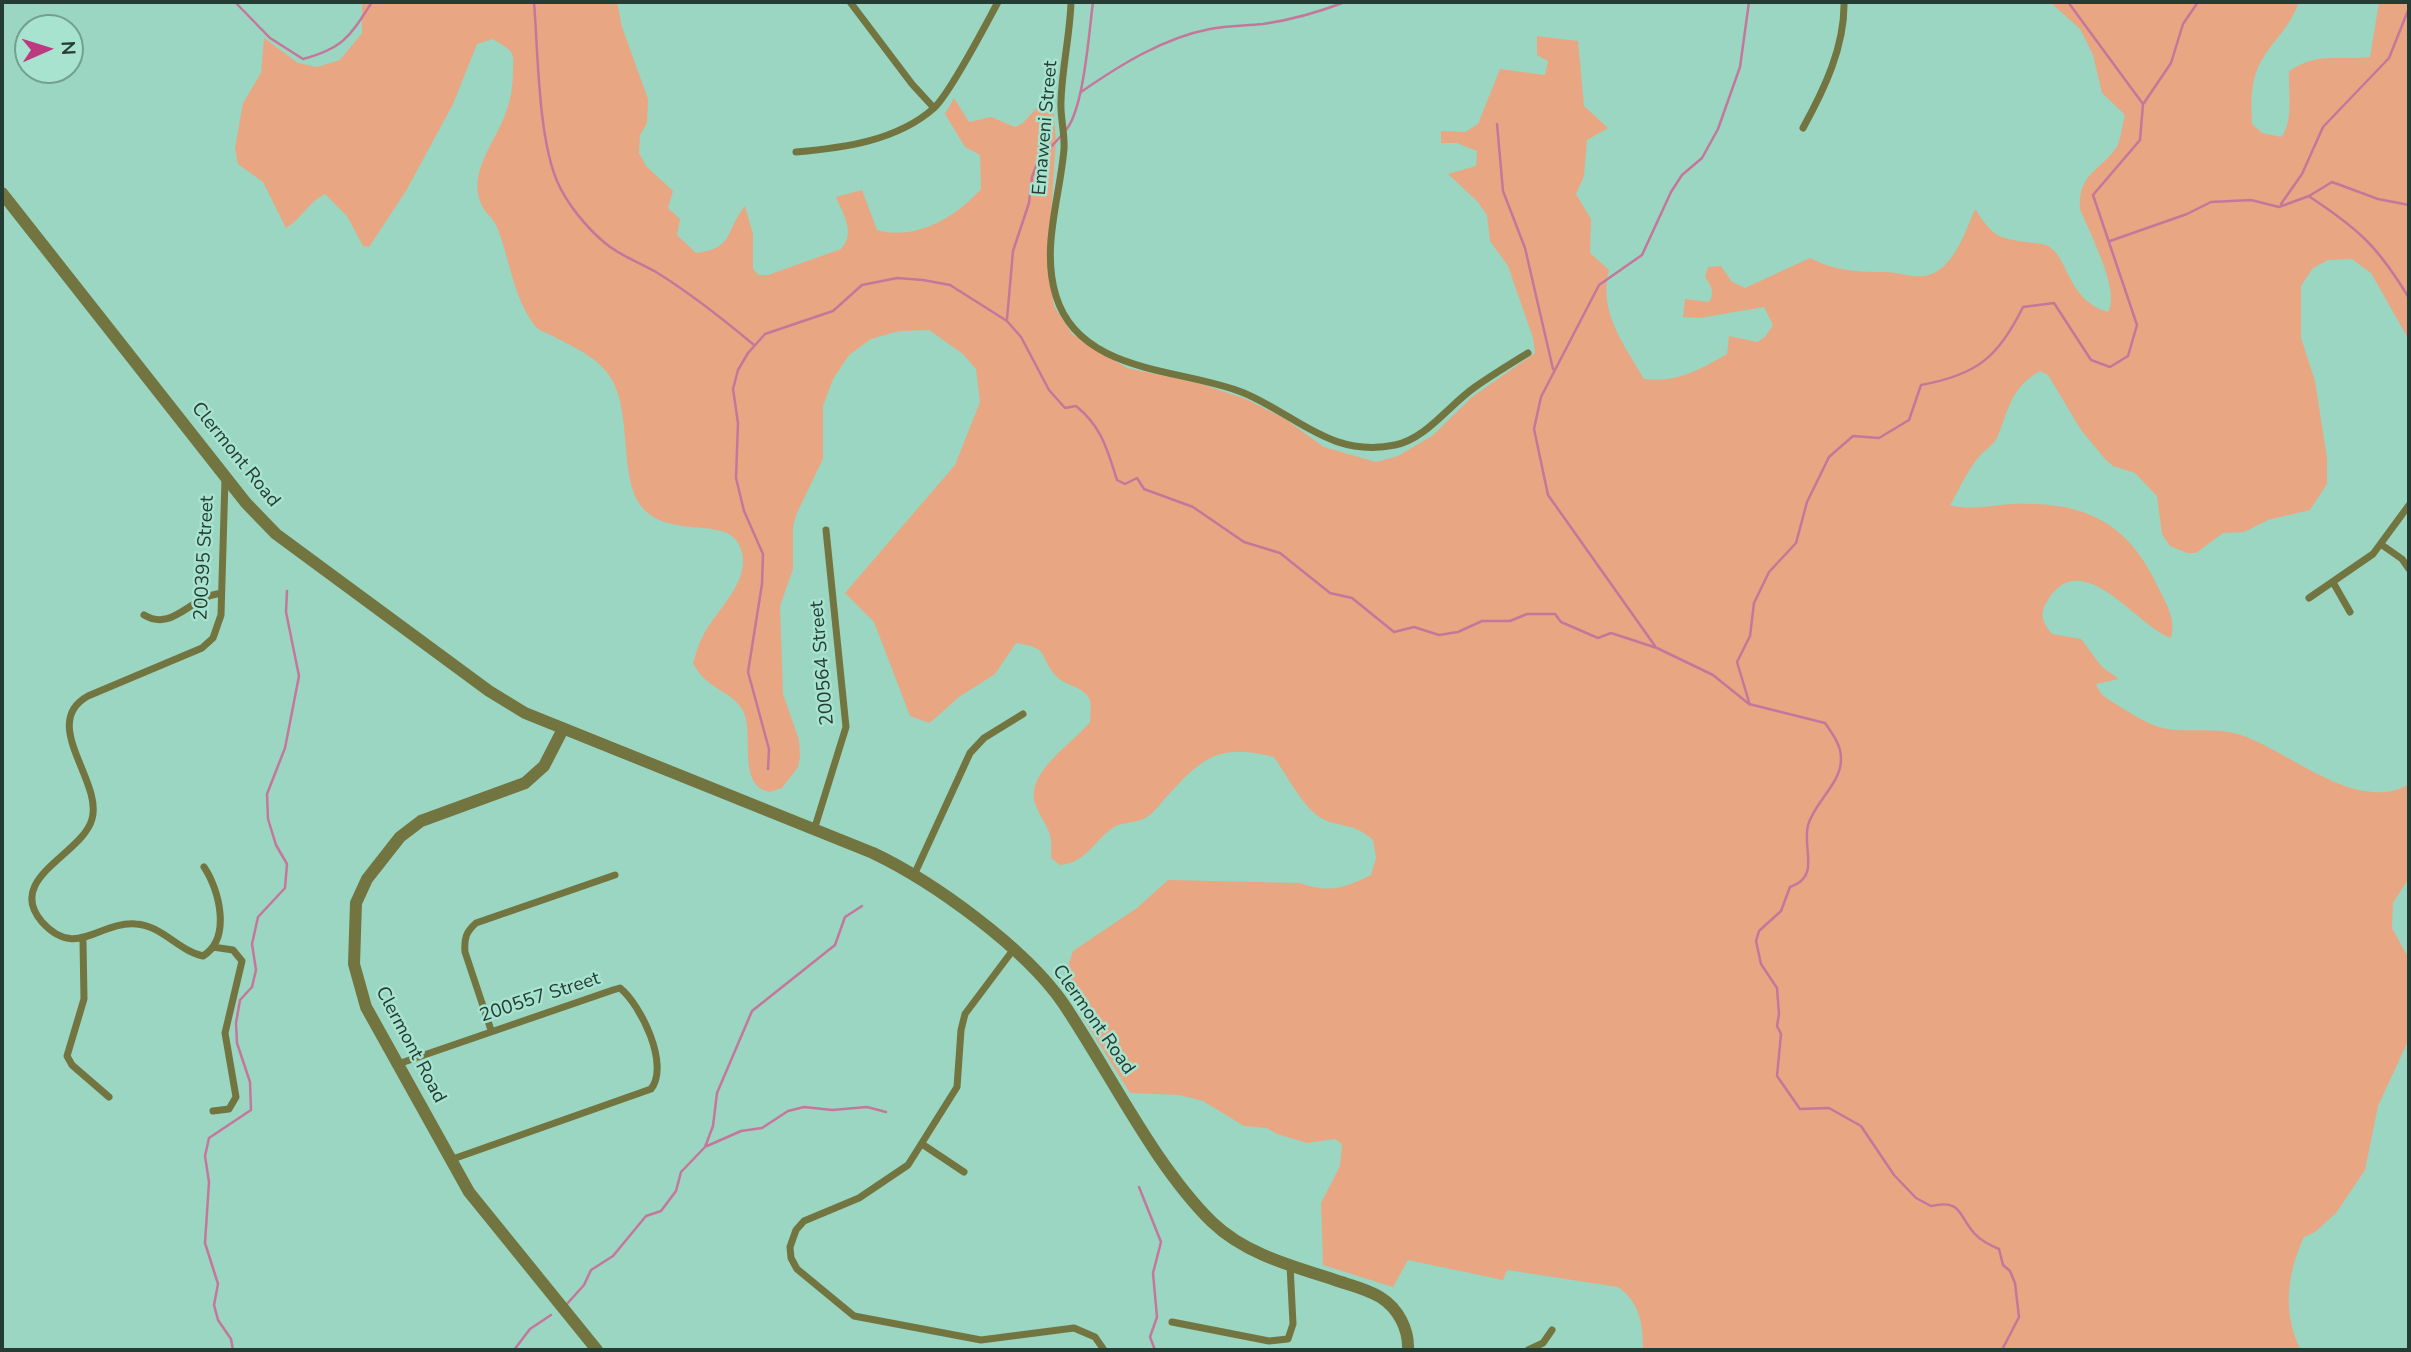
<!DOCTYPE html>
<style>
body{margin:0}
#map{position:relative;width:2411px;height:1352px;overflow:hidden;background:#9ad6c1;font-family:"Nunito Sans",sans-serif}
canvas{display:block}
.frame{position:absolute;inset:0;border:4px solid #243c34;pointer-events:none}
.north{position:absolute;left:14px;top:14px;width:70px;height:70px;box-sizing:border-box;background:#a7e3ce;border:2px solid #73a090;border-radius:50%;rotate:87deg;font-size:19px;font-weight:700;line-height:28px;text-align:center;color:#243c34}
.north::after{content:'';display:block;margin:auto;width:24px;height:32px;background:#bd3a81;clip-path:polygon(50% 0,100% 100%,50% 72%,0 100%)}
</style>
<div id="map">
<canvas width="2411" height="1352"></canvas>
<div class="frame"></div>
<div class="north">N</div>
</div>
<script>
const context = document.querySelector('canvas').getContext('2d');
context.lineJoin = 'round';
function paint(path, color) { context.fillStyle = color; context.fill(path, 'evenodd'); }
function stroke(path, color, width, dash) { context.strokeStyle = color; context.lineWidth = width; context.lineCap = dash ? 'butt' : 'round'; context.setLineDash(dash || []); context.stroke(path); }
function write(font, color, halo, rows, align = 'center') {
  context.font = font + ' "Nunito Sans",sans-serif'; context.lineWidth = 5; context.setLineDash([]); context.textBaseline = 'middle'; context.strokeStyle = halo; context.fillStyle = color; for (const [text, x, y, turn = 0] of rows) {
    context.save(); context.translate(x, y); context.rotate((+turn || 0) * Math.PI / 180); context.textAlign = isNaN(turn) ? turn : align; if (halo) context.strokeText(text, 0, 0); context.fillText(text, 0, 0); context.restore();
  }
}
paint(new Path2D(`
 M362 2H617L622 27 648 99 647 123 640 135 639 153 646 166 673 191 668 208 680 219 677 235 696 253C735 248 724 232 745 206L753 234V269L759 275H768L841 249C856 233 843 214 836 197L862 190 877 230C915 241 955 218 981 189L980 155 965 147 945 114 954 98 969 122 991 117 1015 127 1023 123 1051 92 1056 139 1048 258 1054 306 1072 334 1127 368 1198 383 1246 399 1285 419 1324 447 1376 462 1398 456 1432 436 1472 397 1535 353 1533 338 1508 266 1490 241 1487 215 1477 201 1448 174 1476 166 1477 151 1457 143H1441V131L1465 132 1478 124 1500 69 1545 75 1548 61 1537 55V36L1578 41 1584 106 1608 128 1587 140 1584 176 1576 194 1591 219 1590 253 1609 270C1598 312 1624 344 1644 379 1677 383 1699 370 1727 354L1729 336 1757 342 1765 337 1773 325 1764 307 1700 318 1683 317 1685 299 1709 302C1715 293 1711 285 1705 277L1708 267 1721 266 1732 282 1745 288 1810 258C1834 271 1860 272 1885 272 1901 272 1918 281 1934 273 1956 262 1966 230 1975 209 1992 235 1996 238 2026 242 2033 243 2042 243 2048 246 2070 259 2066 299 2108 312 2121 291 2089 232 2080 209 2078 173 2099 172 2116 148 2121 140 2122 125 2125 115L2102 93 2093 55 2080 29 2050 2H2299C2289 29 2273 40 2260 63 2250 82 2251 104 2252 124L2262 133 2281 137C2294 123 2288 89 2289 71 2319 51 2338 61 2370 57L2379 2H2409V340L2371 273 2352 259 2328 260 2313 268 2301 286V338L2315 381 2327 458V484L2310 510 2268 520 2244 532 2223 533 2196 553H2187L2170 546 2162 534 2157 496 2135 473 2113 466 2105 459 2081 430 2048 375 2040 371C2010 388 2009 410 1997 438 1993 446 1983 451 1978 458 1967 471 1959 490 1950 505 1970 511 1992 505 2013 504 2079 502 2123 518 2154 579 2163 599 2177 616 2171 638 2137 627 2079 539 2045 605 2039 617 2045 625 2052 634L2081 639 2102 667 2119 679 2096 684C2100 696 2108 699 2119 706 2137 717 2154 729 2177 730 2199 731 2220 728 2241 735 2289 751 2358 815 2409 784V878L2393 903 2392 928 2409 959V1039L2378 1106 2365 1170 2336 1213 2315 1232 2304 1237C2287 1273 2282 1314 2301 1350H1643C1643 1325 1640 1302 1618 1287L1507 1270 1503 1280 1408 1260 1393 1287 1323 1265 1321 1203 1340 1166 1342 1144 1335 1139 1307 1143 1277 1134 1267 1128 1244 1126 1203 1101 1179 1095 1130 1093 1067 992 1068 966 1073 951 1137 908 1168 880 1299 883C1330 893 1343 889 1371 875L1376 858 1373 840C1351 820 1336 829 1318 816 1303 806 1285 773 1274 757 1221 744 1205 755 1170 793 1163 800 1156 811 1147 817 1137 824 1121 821 1111 829 1093 843 1085 863 1060 865L1051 858C1053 829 1047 831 1036 806 1023 773 1073 744 1090 722 1090 713 1093 702 1087 695 1079 686 1062 684 1055 675 1038 654 1050 648 1016 643L995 674 959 697 932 721 929 723 910 716 874 622 845 593 955 465 980 402 976 369 963 354 929 330 899 331 871 339 849 355 833 379 823 406V459L796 515 793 527V569L780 606 783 694 799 740 800 757 798 767 782 788 770 792C736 786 755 734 743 711 732 690 706 690 693 663 696 654 698 645 702 638 714 611 752 583 741 549 730 513 670 542 641 506 620 480 631 419 614 384 602 358 576 349 553 336 547 333 539 331 535 326 513 297 510 260 497 227 494 219 486 214 482 206 466 173 496 142 506 112 511 99 513 85 513 71 513 64 515 56 510 51 506 46 498 43 493 39L477 44 453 104 406 191 369 247 363 246 347 216 325 194C305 205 303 218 286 228L263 182 238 164 235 148 243 103 261 73 264 38 298 63 317 67 340 60 362 33Z`), '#e8a782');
stroke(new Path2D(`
 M235 2 270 38 303 59C344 48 350 36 372 2
 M534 2C538 51 538 136 557 181 567 204 586 227 605 243 620 256 639 262 656 272 690 293 723 319 754 345
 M1081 92C1120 65 1163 38 1210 29 1228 25 1245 26 1263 24 1291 20 1319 12 1345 2
 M2144 103 2171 63 2183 24 2198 2
 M1497 124 1503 191 1525 248 1553 369
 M1065 131C1084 111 1089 31 1093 2
 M2310 197C2360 230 2378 247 2409 298
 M2281 204 2302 174 2323 127 2389 58 2409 8
 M2110 241 2187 214 2211 202 2251 200 2279 207 2309 196 2332 182 2378 199 2409 205
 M1007 319 1013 251 1029 203 1032 177 1038 161 1061 136
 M1655 646 1548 495 1534 429 1541 397 1599 285 1642 255 1671 192 1682 175 1702 158 1718 129 1740 67 1749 2
 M1749 702 1737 662 1750 636 1754 603 1769 572 1796 543 1807 502 1829 457 1853 436 1879 438 1909 420 1921 385C1976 375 1998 358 2023 307L2054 303 2091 360 2110 367 2128 356 2137 325 2093 195 2140 140 2143 104 2068 2
 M768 769 769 749 748 672 762 584 763 554 744 511 736 478 738 423 733 389 738 370 748 353 765 334 833 311 862 285 897 278 923 280 950 285 1007 321 1021 337 1049 390 1065 408 1076 406C1102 427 1107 449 1117 480L1125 484 1137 478 1144 489 1193 507 1244 542 1280 553 1330 593 1352 598 1394 632 1414 627 1439 635 1458 632 1482 621H1510L1527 614H1555L1561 622 1598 638 1611 633 1657 648 1713 675 1749 704 1825 723C1832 733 1841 745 1841 758 1842 783 1815 801 1808 825 1802 849 1821 877 1790 887L1781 911 1759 931 1756 941 1761 964 1777 988 1779 1014 1777 1026 1781 1034 1777 1076 1800 1109 1829 1108 1861 1126 1894 1175 1916 1198 1931 1206C1962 1199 1958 1215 1974 1233 1981 1241 1990 1245 1999 1249L2003 1265 2010 1271 2015 1283 2019 1317 2002 1350
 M707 1146 741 1131 762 1128 788 1111 804 1107 832 1110 867 1107 886 1112
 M1139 1187 1161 1242 1153 1273 1157 1317 1150 1337 1155 1350
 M566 1305 584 1285 591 1270 613 1256 646 1216 661 1211 676 1191 681 1172 705 1147 713 1126 717 1093 752 1011 835 945 845 917 862 906
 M233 1350 231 1339 218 1320 214 1305 218 1284 205 1243 209 1182 205 1156 209 1138 251 1110 250 1082 237 1043 236 1023 240 1000 252 987 256 970 252 944 258 917 285 888 287 864 276 845 268 819 267 794 285 748 299 676 286 612 287 591
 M514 1350 530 1329 551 1315`), '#c5779b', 2.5);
stroke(new Path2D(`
 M850 2 912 84 934 108
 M1071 2C1070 35 1062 68 1061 101 1060 117 1065 133 1064 149 1060 197 1041 248 1056 296 1080 375 1184 368 1244 393 1298 416 1331 458 1395 445 1426 439 1449 405 1475 387 1492 375 1510 364 1528 353
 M1803 128C1824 90 1845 46 1844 2
 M796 152C843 148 897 141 934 108 951 92 985 26 998 2
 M2382 545 2402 559 2409 569
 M2334 584 2350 612
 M2309 598 2373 554 2409 505
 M144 615C173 632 188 598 221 593
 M814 830 846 727 826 530
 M204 867C219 889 232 938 203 956 179 951 161 925 136 924 99 921 76 960 42 922 4 878 83 854 92 819 103 781 39 723 88 696L202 648 213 638 221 615 225 479
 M914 875 970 753 984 738 1023 714
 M83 941 84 999 67 1056 72 1065 109 1097
 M1013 950 965 1014 961 1030 957 1087 908 1165 859 1198 804 1221 796 1230 790 1247 791 1258 797 1269 854 1316 981 1340 1074 1328 1095 1337 1104 1350
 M491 1030 465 952C464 938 466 932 476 923L615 875
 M398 1064 613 990 620 988C641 1005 670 1065 651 1089L450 1160
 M213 1111 229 1109 236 1097 225 1033 242 961 233 950 213 947
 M922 1144 964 1172
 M1172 1322 1269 1341 1288 1339 1293 1324 1290 1265
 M1528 1350 1543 1343 1552 1330`), '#737540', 7);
stroke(new Path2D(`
 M2 193 246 503 276 534 489 691 525 713 873 853C934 882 1025 948 1063 1003 1109 1071 1154 1165 1212 1222 1245 1254 1292 1266 1335 1280 1350 1285 1367 1289 1380 1297 1398 1308 1409 1329 1408 1350
 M563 729 544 766 525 783 421 821 400 837 367 879 356 903 354 964 366 1007 469 1192 597 1350`), '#737540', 12);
write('19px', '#243c34', '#a7e3ce', [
 ["Emaweni Street",1046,128,-85],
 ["Clermont Road",235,455,51],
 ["200395 Street",205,558,-87],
 ["200564 Street",823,663,-95],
 ["200557 Street",540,998,-18],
 ["Clermont Road",1093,1020,55],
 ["Clermont Road",410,1045,62]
]);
</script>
